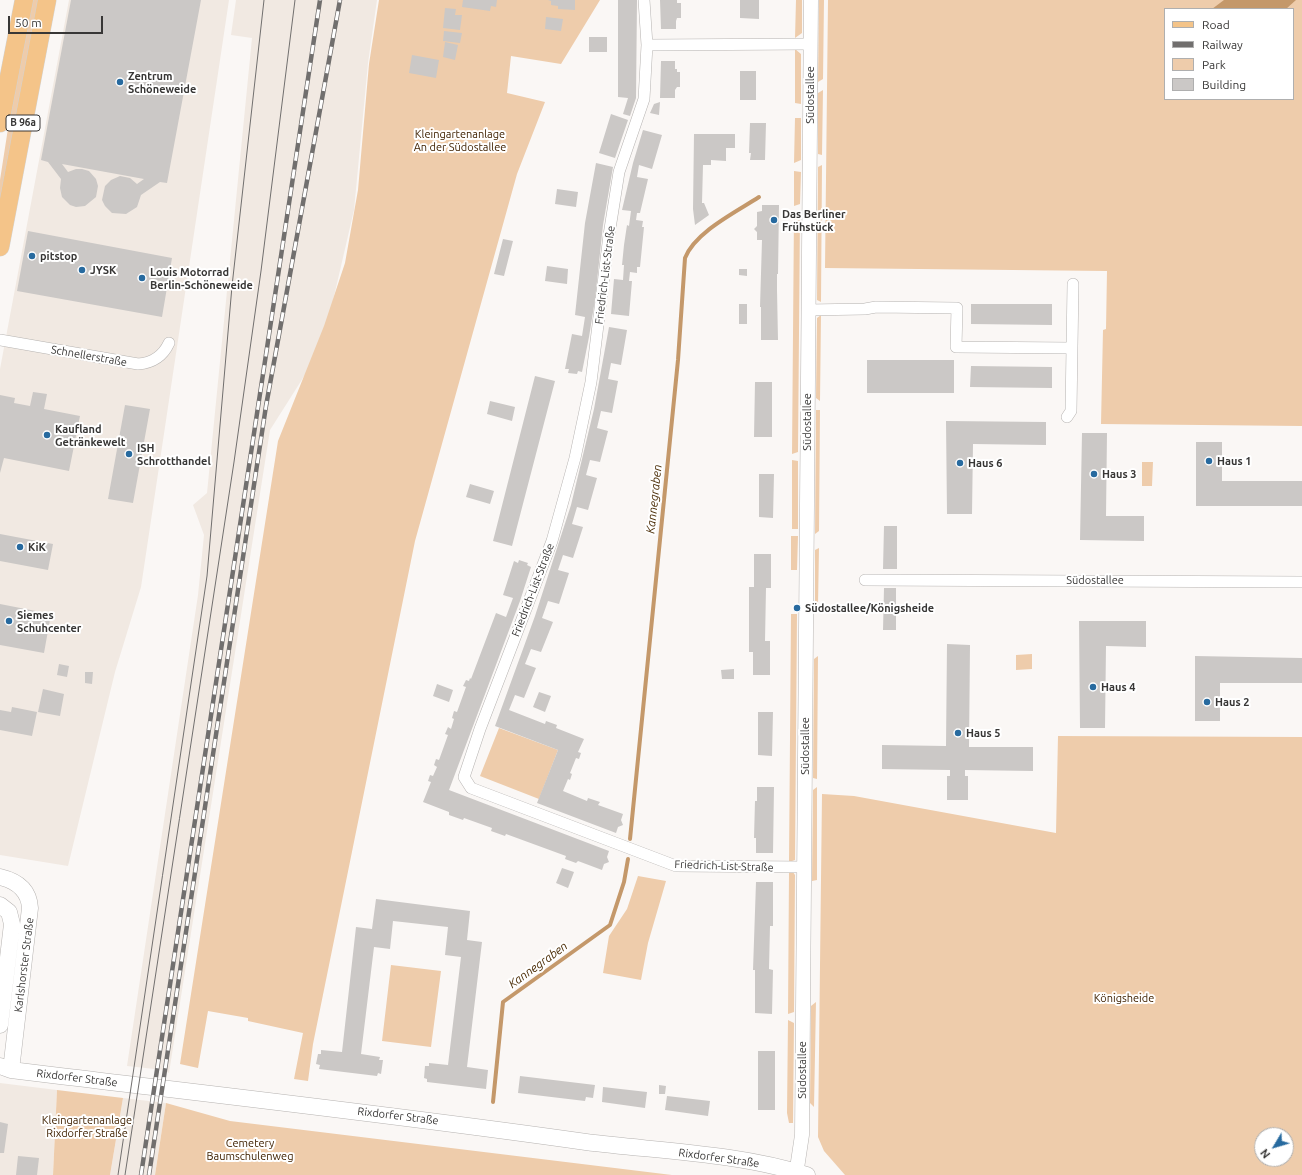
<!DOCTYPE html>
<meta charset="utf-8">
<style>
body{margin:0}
#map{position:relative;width:1302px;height:1175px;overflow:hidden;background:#faf7f5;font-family:Ubuntu,sans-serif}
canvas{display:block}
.legend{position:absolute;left:1164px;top:8px;width:130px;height:92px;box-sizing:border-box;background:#fff;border:1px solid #afafaf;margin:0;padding:5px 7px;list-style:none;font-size:12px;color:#383736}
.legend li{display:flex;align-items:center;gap:8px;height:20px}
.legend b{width:20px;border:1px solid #afafaf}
.north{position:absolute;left:1254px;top:1127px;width:40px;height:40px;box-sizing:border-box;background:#fff;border:1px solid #afafaf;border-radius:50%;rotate:232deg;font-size:11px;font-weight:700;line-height:16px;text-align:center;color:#383736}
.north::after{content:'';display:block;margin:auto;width:14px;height:18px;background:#276a9f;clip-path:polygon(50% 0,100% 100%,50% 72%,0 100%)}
.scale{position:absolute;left:8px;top:16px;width:95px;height:18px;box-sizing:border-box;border:2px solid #383736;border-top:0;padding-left:5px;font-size:12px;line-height:14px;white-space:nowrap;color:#383736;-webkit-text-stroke:3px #fff;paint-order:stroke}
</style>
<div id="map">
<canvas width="1302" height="1175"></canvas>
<ul class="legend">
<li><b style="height:5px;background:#f4c489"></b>Road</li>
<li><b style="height:5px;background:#716f6e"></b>Railway</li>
<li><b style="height:11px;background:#eeccab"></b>Park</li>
<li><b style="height:11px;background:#cbc8c6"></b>Building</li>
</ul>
<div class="north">N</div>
<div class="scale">50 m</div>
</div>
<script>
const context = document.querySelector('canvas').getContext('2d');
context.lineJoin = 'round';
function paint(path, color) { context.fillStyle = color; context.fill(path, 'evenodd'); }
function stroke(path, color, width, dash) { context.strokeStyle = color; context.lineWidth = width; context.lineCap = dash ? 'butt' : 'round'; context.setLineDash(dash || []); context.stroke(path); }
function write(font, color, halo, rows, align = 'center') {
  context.font = font + ' Ubuntu,sans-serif'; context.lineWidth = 4; context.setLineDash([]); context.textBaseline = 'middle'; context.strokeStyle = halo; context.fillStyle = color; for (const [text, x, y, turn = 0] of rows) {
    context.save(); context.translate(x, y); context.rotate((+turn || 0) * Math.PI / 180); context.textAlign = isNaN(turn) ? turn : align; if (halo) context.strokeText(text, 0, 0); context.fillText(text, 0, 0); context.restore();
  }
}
paint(new Path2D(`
 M69 0H229L141 587 115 672 68 866 0 855V369Z
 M236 0H377L368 63 354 210 322 348 270 430 169 1073 164 1070 127 1066 198 595 204 535 193 505 207 493 252 38 231 35Z
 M0 1083 57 1090 53 1175H0Z
 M123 1098 166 1103 155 1175H110Z`), '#f1e9e2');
paint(new Path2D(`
 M31 0H39L0 212V180L16 77Z
 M379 0H600L561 64 511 56 507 93 545 102 517 174 415 541 313 1044 308 1081 294 1079 303 1033 248 1021V1018L208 1011 198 1068 180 1064 278 441 324 326 345 263 358 190 369 64Z
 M796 0H802V33L795 38Z
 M819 0H824L823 79 818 82Z
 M828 0H1302V426L1101 424 1103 330 1106 329 1107 271 825 268ZM1165 9H1293V99H1165Z
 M795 49 801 54V104L795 103Z
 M823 90 822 155 818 154V93Z
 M795 118H801V160L794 163Z
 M822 165 821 302 817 300 818 167Z
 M794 171 801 172 800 204 794 206Z
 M794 213H800L798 452 792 454Z
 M821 315 820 401 816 398 817 318Z
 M816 410H820L819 531 815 534Z
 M792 460 798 461V529H792Z
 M1142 462H1153L1152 486H1142Z
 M791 536H798L797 570H791Z
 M819 548 818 605 815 603V550Z
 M791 614H797L795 860 789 862Z
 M1032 654V669L1016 670V655Z
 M818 656 817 779 813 778 814 659Z
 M499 728 558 750 539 799 480 776Z
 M1058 736 1302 737V1175H845L824 1151 818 1137 822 794 854 796 1056 833ZM1262 1135H1286V1159H1262Z
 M817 787V880L812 881 813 790Z
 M789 872H793L795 875 794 1012 788 1014Z
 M638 876 666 881 648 943 641 980 603 973 609 936 627 909Z
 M391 965 441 971 431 1047 382 1041Z
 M816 1002 814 1107 810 1103 811 1006Z
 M788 1020 794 1023 793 1123H789L787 1113Z
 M57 1090 123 1098 110 1175H53Z
 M166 1103 230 1121 672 1175H155Z`), '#eeccab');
paint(new Path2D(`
 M1224 0H1296L1286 9H1212Z`), '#c4986a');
stroke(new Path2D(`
 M630 839 678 360 685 258C695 232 736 212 759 197
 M493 1102 503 1002 610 925 624 882 628 859`), '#c4986a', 4);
paint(new Path2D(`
 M71 0H201L167 183 160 182 141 195 137 207 126 214 112 213 105 206 102 200 105 186 111 180 120 176 130 178 137 184 144 179 62 164 68 172 76 169H82L89 171 96 179 98 186 96 197 85 206 76 207 70 205 62 197 60 188 61 179 48 162 41 160Z
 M463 0H497L496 7 491 6 490 11 462 7Z
 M548 0H575V10L558 9V6L551 5V1Z
 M618 0H637L636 98 630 116 623 114 628 98 618 97Z
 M660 0H677V3H681V18H677L676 21V29H661Z
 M740 0H759V19L740 18Z
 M445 8 456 9 455 15H462L460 30 443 28Z
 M546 17 563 19 561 31 545 29Z
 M444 31 462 33 460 43 443 41Z
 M589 37H607V52H589Z
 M445 42 458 45 455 60 443 57Z
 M412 55 439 60 436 78 409 73Z
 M661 61H675V69H677V72H680V87H677L675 90V98H660Z
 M740 71H756V100H740Z
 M660 102 659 115 650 113 654 104Z
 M611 114 628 120 615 158 599 153Z
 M750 123H766L765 160H750L751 153H749Z
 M643 130 662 135 652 169 639 165 637 177 648 179 640 213H637L636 220 643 221 642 227H644L640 267H637V273L630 272 629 281H632L629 316 611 314 614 279 623 280 624 265H622L624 245 627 225 629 226 631 211 622 210 633 163Z
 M694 134H735V148H726V161L711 160V165H703L702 203H704L709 215 695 225 693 209Z
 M596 163 613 167 603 225 595 300 589 337 582 372 578 371 577 374 568 373 569 369H565L572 334 582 336 585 317 575 315 585 223Z
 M557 189 578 192 576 207 555 204Z
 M762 205H779L778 274H777V290L778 340H761V307H760L762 240H757V232L754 229 757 226V212L762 211Z
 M28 231 172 258 162 317 17 291Z
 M503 239 513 241 504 276 494 274Z
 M547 266 568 269 567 284 545 281Z
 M739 269H747V276L739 275Z
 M739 304H747V324H739Z
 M971 304H1052V325L971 324Z
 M609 327 627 330 621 365 611 363 608 379 618 381 612 413 601 411 597 428 608 431 600 462 590 460 586 475 597 478 588 510 577 507 572 524 583 527 573 558 563 555 558 570 569 573 559 604 548 601 542 618 553 622 541 652 531 649 525 664 536 668 524 698 515 695 509 710 545 724 546 721 557 725 556 728 584 739 578 752 581 753 579 759 576 758 570 773 572 774 570 780 568 779 563 791 587 801 588 798 600 802 598 805 623 814 621 820 623 825 618 827 616 833 537 803 558 750 495 726 535 616 571 505 594 409Z
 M867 360H954V393H867Z
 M971 366 1052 367V388L970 387Z
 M535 376 555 381 512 546 493 541Z
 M755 382H772V437H754Z
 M33 392 47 394 44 409 80 416 69 471 4 458 0 473V395L15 398 14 403 30 406Z
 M490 401 515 407 512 421 487 414Z
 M125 405 150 409 133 503 108 499Z
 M946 421 1046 422V445L973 444 972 514H947Z
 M1082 433H1107L1106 516H1144V541L1080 540Z
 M1196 442H1222V481H1302V506H1196Z
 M759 474H774L773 518 759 517Z
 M470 484 494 491 490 504 466 497Z
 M884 526H897V569H883Z
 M0 534 53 544 48 570 0 561Z
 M754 554H771V588H766L765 641H770V675H753V652H749V587H754Z
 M519 560 528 563 527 565 531 567 520 601 449 790 609 851 607 857 609 862 604 864 602 870 578 861 576 863 565 859 566 856 506 834 505 836 491 831 492 828 464 818 463 820 449 815V812L423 802 431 782 428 781 430 775 433 776 437 767 434 765 436 759 439 760 448 735 445 734 448 727 451 729 454 719 452 718 454 711 457 712 466 687 463 686 466 680 469 681 470 678 471 679 496 613 506 617 513 598 503 595 514 561 518 563Z
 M884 588H896V630H883Z
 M0 604 51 614 44 653 0 645Z
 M1079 621H1146V647L1106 646 1105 728H1080Z
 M947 644 970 645 969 747H1033V771L965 770V776H968V800H947V776H950V770L882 769V745L946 746Z
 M1195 656 1302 658V683H1220V721H1195Z
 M59 664 69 666 67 677 57 675Z
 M734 669V679H722L721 670Z
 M85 672H93L92 684 85 683Z
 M437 684 453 690 449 702 433 696Z
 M43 689 64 694 60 716 38 712Z
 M539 692 551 696 545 712 533 707Z
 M12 707 37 712 32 736 0 730V710L11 712Z
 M758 712H773L772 756 758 755Z
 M757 787H774L773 853H756V838H754L755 801H757Z
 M562 868 574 872 568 888 556 883Z
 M756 882H773V926H770L769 969 773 970 772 1014 755 1013V970H753Z
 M376 899 470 911 467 940 482 942 467 1067 488 1070 486 1089 427 1082V1079L424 1078 425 1066H429V1063L448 1065 461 957 445 955 448 927 393 921 390 949 374 947 361 1054 380 1057 379 1060H383L381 1074 378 1073 377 1076 319 1069 320 1065 316 1064 318 1054H321V1050L342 1052 356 927 372 929Z
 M758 1051H775V1110H758Z
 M520 1076 595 1085 593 1098 586 1097 585 1101 518 1093Z
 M659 1085 666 1086 665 1094H659Z
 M603 1087 647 1092 645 1108 602 1102Z
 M667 1096 710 1101 708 1116 665 1110Z
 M0 1122 8 1124 4 1153H0Z
 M18 1156 39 1158 37 1175H16Z`), '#cbc8c6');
const minor = new Path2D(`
 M644 0 647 45
 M808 310 865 309 876 307 957 308 956 347 1071 348
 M0 340 138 364C152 363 163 356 169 343
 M1067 417 1071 411 1073 284
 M865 580 1302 582
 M804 867 676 866 471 788 464 777 480 729 552 541 575 458 591 382 609 235 619 172 644 99 647 45 810 44`);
const tertiary = new Path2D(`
 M796 1175 802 1135 811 0`);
const secondary = new Path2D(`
 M0 877C17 881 29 890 30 908L11 1070
 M0 905 9 912 12 924 0 1025
 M0 1066 11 1070 60 1076C235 1097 411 1117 586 1142 657 1151 738 1153 807 1175`);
const primary = new Path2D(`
 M0 123 24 0
 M0 247 47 0`);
stroke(minor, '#b6b3b1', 12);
stroke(tertiary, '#b6b3b1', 15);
stroke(secondary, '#b6b3b1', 17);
stroke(primary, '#d3d3d3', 19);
stroke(minor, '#fff', 11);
stroke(tertiary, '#fff', 14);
stroke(secondary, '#fff', 16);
stroke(primary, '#f4c489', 18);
stroke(new Path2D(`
 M118 1175 207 576 232 286 264 0
 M125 1175 234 462 261 271 295 0`), '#716f6e', 1);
const rail = new Path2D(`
 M141 1175 320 0
 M149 1175 266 406 340 0`);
stroke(rail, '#716f6e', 4.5);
stroke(rail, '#fff', 3, [9]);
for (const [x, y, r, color] of [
 [120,82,4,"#276a9f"],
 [774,220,4,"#276a9f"],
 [32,256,4,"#276a9f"],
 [82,270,4,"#276a9f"],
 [142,278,4,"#276a9f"],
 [47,435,4,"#276a9f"],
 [129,454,4,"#276a9f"],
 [1209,461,4,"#276a9f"],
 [960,463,4,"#276a9f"],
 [1094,474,4,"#276a9f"],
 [20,547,4,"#276a9f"],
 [797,608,4,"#276a9f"],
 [9,621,4,"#276a9f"],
 [1093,687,4,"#276a9f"],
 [1207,702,4,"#276a9f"],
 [958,733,4,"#276a9f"]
]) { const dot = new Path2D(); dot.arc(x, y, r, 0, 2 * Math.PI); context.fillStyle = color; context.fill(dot); stroke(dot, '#fff', 1.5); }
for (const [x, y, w] of [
 [23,123,34]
]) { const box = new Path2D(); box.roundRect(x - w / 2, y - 8, w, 16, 3); context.fillStyle = '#fff'; context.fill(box); stroke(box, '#383736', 1); }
write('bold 10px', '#383736', null, [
 ["B 96a",23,123]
]);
write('bold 11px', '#383736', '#fff', [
 ["Zentrum",128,76],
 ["Schöneweide",128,89],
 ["Das Berliner",782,214],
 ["Frühstück",782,227],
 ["pitstop",40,256],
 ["JYSK",90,270],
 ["Louis Motorrad",150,272],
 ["Berlin-Schöneweide",150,285],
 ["Kaufland",55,429],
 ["Getränkewelt",55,442],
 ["ISH",137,448],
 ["Schrotthandel",137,461],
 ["Haus 1",1217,461],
 ["Haus 6",968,463],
 ["Haus 3",1102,474],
 ["KiK",28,547],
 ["Südostallee/Königsheide",805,608],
 ["Siemes",17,615],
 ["Schuhcenter",17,628],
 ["Haus 4",1101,687],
 ["Haus 2",1215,702],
 ["Haus 5",966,733]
], 'left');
write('11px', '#383736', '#fff', [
 ["Südostallee",810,95,-90],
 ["Friedrich-List-Straße",605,275,-83],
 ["Schnellerstraße",89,356,10],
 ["Südostallee",807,422,-90],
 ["Südostallee",1095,580],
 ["Friedrich-List-Straße",533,590,-69],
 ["Südostallee",805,746,-90],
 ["Friedrich-List-Straße",724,866,2],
 ["Karlshorster Straße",24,965,-83],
 ["Südostallee",802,1070,-90],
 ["Rixdorfer Straße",77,1078,7],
 ["Rixdorfer Straße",398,1116,7],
 ["Rixdorfer Straße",719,1158,8]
]);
write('11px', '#3f2100', '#fff', [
 ["Kleingartenanlage",460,134],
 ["An der Südostallee",460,147],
 ["Königsheide",1124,998],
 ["Kleingartenanlage",87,1120],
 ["Rixdorfer Straße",87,1133],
 ["Cemetery",250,1143],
 ["Baumschulenweg",250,1156]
]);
write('italic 12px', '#4d2f09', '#fff', [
 ["Kannegraben",654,499,-84],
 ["Kannegraben",538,965,-36]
]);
</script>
